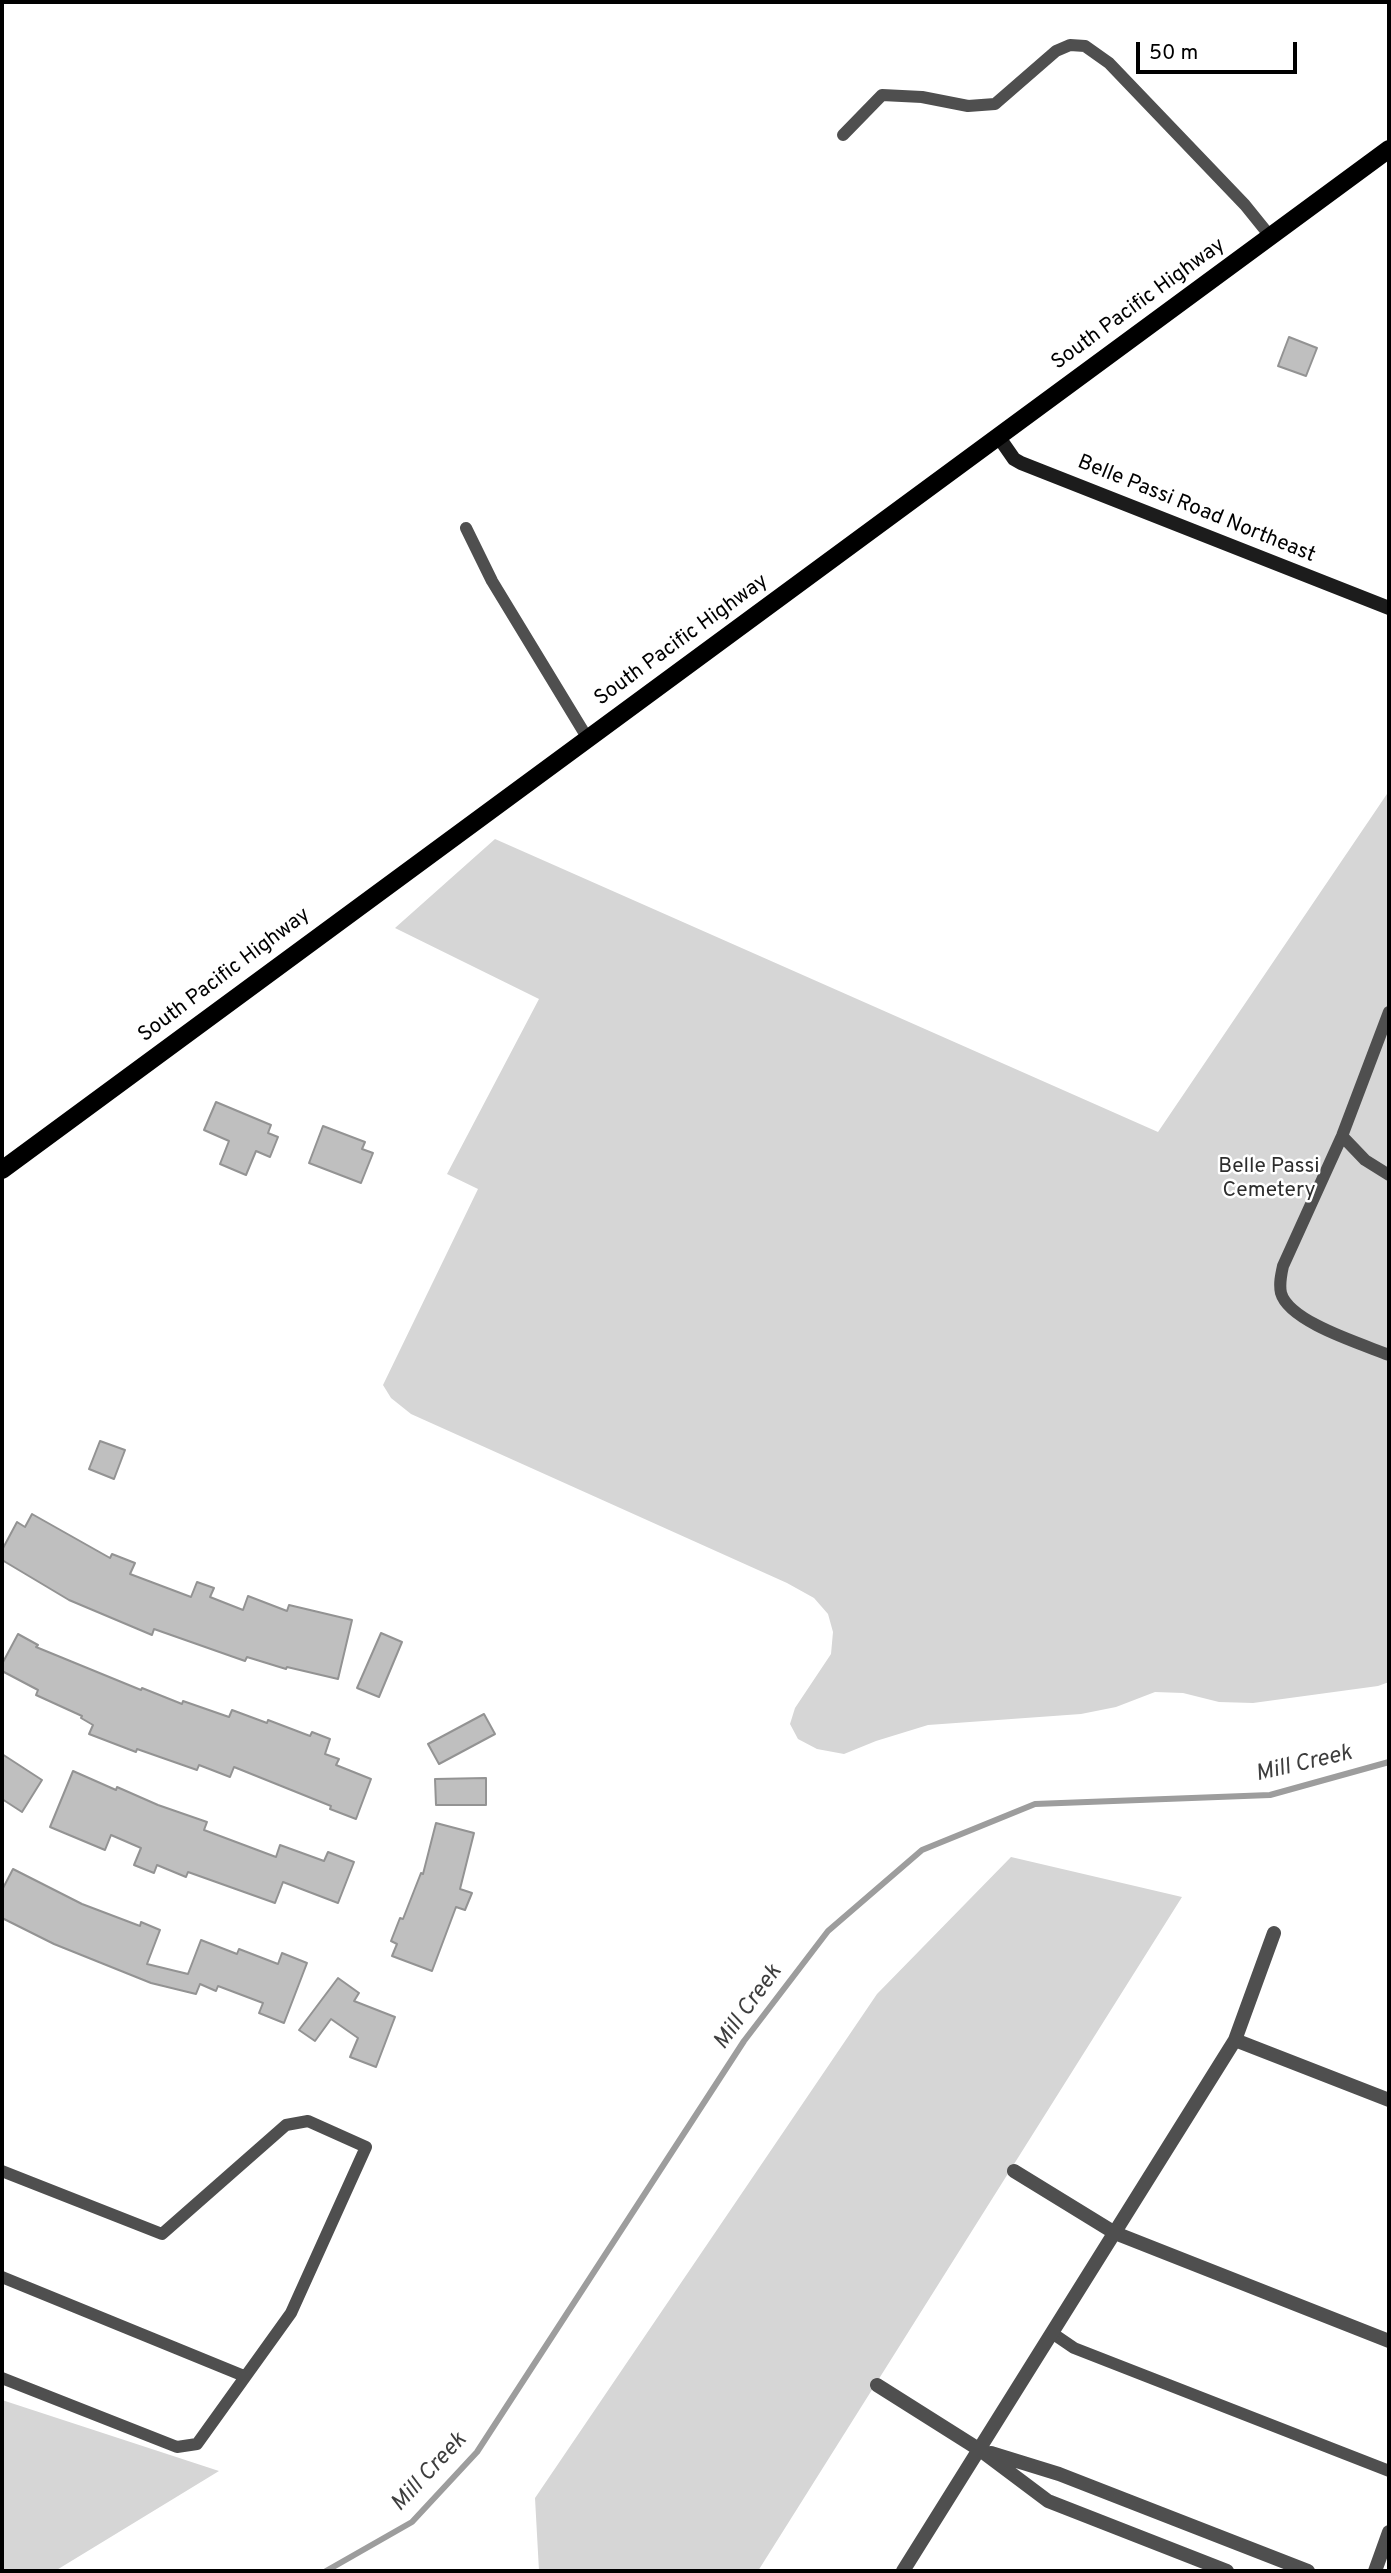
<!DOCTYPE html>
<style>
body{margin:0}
#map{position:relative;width:1391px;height:2573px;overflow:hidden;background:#fff;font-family:Overpass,sans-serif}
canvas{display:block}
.frame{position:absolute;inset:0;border:4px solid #000;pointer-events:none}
.scale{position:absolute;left:1136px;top:42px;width:161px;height:32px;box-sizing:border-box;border:4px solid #000;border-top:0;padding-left:9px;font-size:21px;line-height:24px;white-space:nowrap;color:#000;-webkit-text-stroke:5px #fff;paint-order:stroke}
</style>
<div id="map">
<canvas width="1391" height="2573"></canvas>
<div class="frame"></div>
<div class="scale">50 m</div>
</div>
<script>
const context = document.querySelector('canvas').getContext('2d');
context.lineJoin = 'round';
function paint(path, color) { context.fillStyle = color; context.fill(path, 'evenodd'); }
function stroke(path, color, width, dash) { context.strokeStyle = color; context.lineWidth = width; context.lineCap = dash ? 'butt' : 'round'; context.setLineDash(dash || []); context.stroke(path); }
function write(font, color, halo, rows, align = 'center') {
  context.font = font + ' Overpass,sans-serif'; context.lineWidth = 5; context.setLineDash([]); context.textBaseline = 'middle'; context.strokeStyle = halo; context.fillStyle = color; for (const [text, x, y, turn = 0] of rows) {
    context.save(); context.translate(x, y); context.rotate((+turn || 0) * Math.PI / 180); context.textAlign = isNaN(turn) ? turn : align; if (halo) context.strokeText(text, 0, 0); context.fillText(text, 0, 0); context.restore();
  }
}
paint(new Path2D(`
 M1389 791V1682L1378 1686 1253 1703 1219 1702 1183 1693 1155 1692 1116 1707 1081 1714 928 1725 876 1741 844 1754 817 1749 798 1739 790 1724 795 1708 831 1654 833 1632 828 1614 814 1598 787 1583 411 1414 391 1398 383 1385 478 1189 447 1174 539 999 395 928 495 839 1158 1132Z
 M1011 1857 1182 1897 758 2571H539L535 2498 877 1994Z
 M2 2400 219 2471 55 2571H2Z`), '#d6d6d6');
stroke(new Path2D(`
 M326 2571 412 2522 477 2452 744 2041 828 1931 922 1850 1035 1804 1270 1795 1389 1762`), '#9d9d9d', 6);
const building = new Path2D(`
 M1289 337 1317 348 1306 376 1278 366Z
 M216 1102 271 1125 268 1133 278 1137 270 1157 256 1151 246 1175 220 1164 229 1141 204 1130Z
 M323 1126 365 1142 362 1149 373 1153 361 1183 309 1163Z
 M100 1441 125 1450 114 1479 89 1469Z
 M32 1514 110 1558 112 1554 135 1563 130 1574 191 1597 197 1582 214 1588 210 1597 243 1610 248 1596 287 1611 289 1605 352 1620 338 1679 287 1667 286 1669 247 1657 245 1661 154 1629 152 1635 69 1600 2 1560V1550L17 1522 25 1527Z
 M381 1633 402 1642 379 1697 357 1688Z
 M18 1634 38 1645 36 1647 141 1690 142 1688 182 1704 183 1701 229 1717 232 1710 267 1723 268 1720 310 1736 312 1732 330 1739 325 1754 339 1759 336 1765 371 1779 356 1819 330 1809 331 1806 234 1767 230 1777 199 1765 197 1770 137 1749 136 1752 89 1734 93 1725 81 1718 82 1716 36 1695 38 1690 2 1671V1664Z
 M484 1714 495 1734 439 1764 428 1744Z
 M2 1754 42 1780 22 1812 2 1799Z
 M73 1771 116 1790 117 1787 158 1805 207 1822 204 1830 276 1857 280 1845 324 1861 328 1852 354 1862 338 1903 283 1882 275 1903 188 1872 186 1877 157 1865 154 1873 134 1865 141 1848 111 1835 105 1850 50 1827Z
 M486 1778V1805H436L435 1779Z
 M436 1823 474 1833 460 1889 472 1893 465 1910 456 1907 432 1971 392 1956 397 1944 391 1941 400 1918 403 1919 421 1873 423 1874Z
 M13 1869 82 1904 140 1926 141 1922 160 1930 147 1964 188 1974 201 1940 237 1954 239 1949 278 1964 282 1953 307 1963 284 2023 259 2013 263 2003 218 1986 216 1991 200 1984 196 1994 151 1983 54 1944 2 1918V1890Z
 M338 1978 359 1993 354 2001 395 2017 376 2067 350 2057 358 2038 331 2019 315 2041 299 2030Z`);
paint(building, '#bfbfbf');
stroke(building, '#939393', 2);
stroke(new Path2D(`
 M843 135 882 95 922 97 968 106 995 104 1056 51 1070 45 1085 46 1109 63 1245 205 1270 236
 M466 528 492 581 588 739
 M1389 1012 1342 1136 1283 1266C1281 1275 1279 1284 1281 1293 1289 1322 1362 1344 1389 1355
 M1342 1136 1365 1160 1389 1175
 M2 2171 162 2234 286 2125 308 2121 366 2147 291 2313 197 2444 177 2447 2 2378
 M2 2277 244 2376
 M1052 2333 1074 2348 1389 2471`), '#4f4f4f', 12);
stroke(new Path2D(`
 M1235 2040 1389 2100
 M1014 2171 1115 2233 1389 2341
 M877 2385 980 2450 1048 2501 1227 2571
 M991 2453 1059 2474 1308 2571
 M903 2571 1235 2040 1274 1933
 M1375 2571 1389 2532`), '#4f4f4f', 14);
stroke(new Path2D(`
 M998 436 1014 459 1021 463 1389 608`), '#1c1c1c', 14);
stroke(new Path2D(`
 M2 1170 1389 149`), '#000', 18);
write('21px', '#000', '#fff', [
 ["South Pacific Highway",1139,305,-36],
 ["Belle Passi Road Northeast",1196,510,22],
 ["South Pacific Highway",682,641,-36],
 ["South Pacific Highway",225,976,-37]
]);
write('21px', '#2d2d2d', '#fff', [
 ["Belle Passi",1269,1168],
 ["Cemetery",1269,1192]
]);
write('italic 23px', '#3e3e3e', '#fff', [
 ["Mill Creek",1304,1765,-13],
 ["Mill Creek",749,2008,-54],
 ["Mill Creek",430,2473,-47]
]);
</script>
